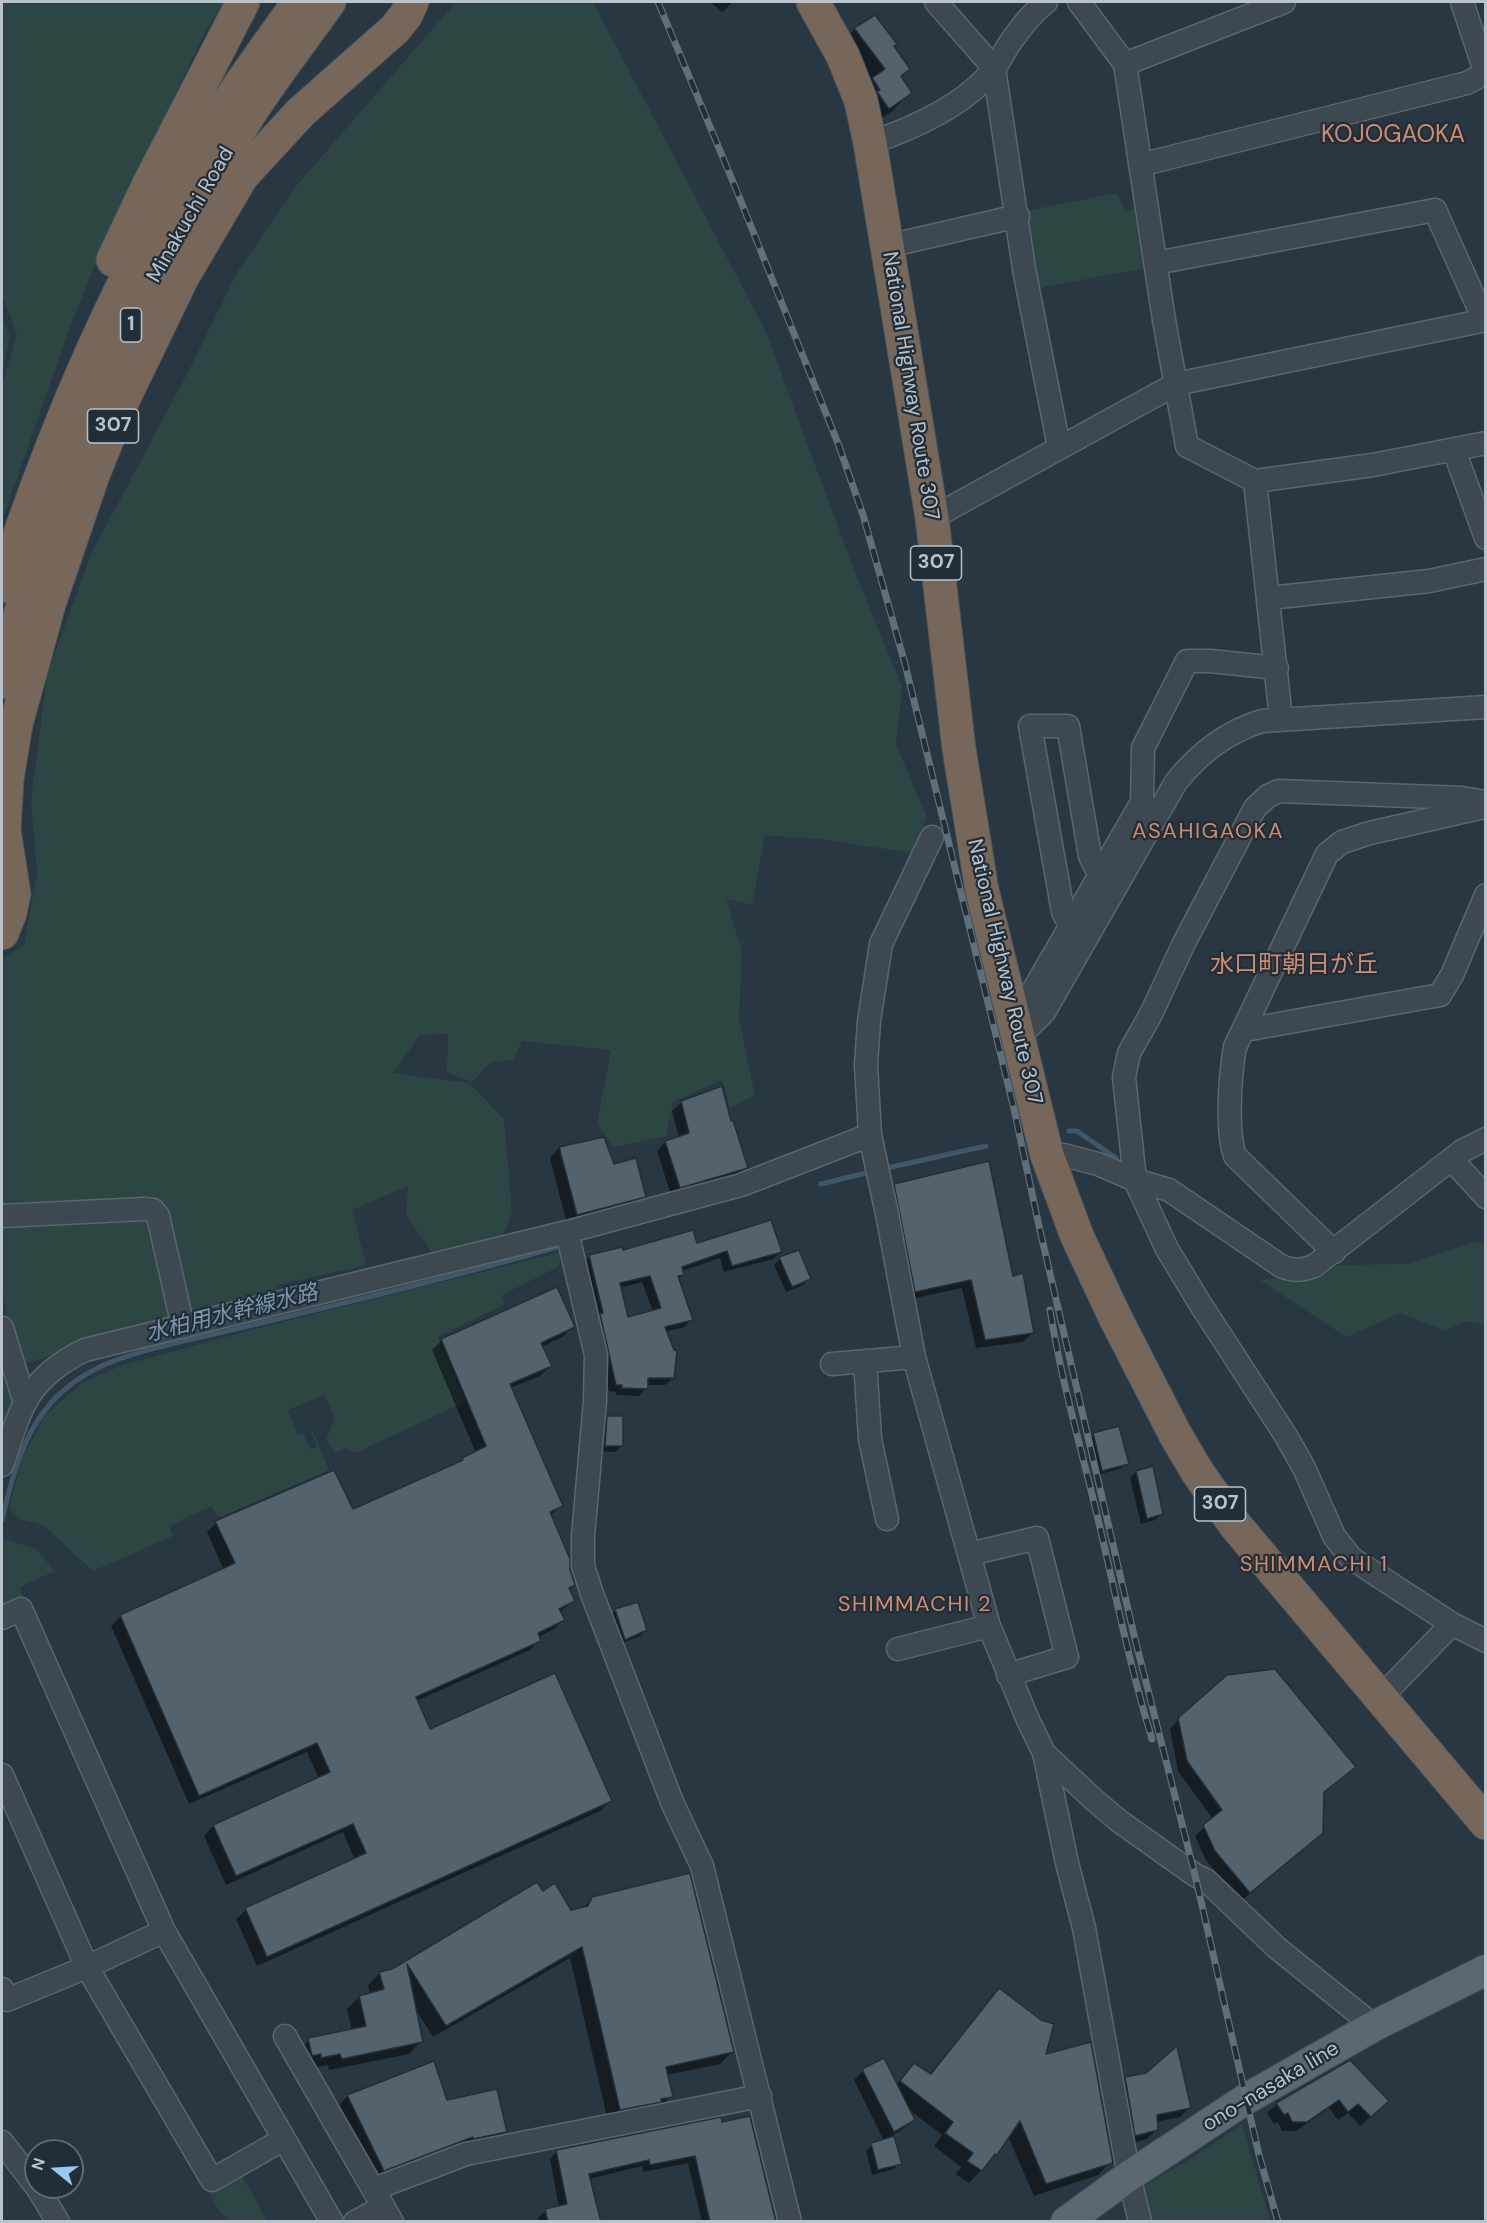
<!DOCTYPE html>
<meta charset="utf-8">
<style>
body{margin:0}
#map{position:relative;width:1487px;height:2223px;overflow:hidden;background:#283741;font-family:"DM Sans",sans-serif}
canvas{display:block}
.frame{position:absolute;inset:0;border:3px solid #bac3cb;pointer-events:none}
.north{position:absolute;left:24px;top:2139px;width:60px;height:60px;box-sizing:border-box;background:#212d37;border:2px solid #5e6972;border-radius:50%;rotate:288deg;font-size:16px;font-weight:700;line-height:24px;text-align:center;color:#bac3cb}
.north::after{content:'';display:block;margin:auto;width:21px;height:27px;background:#97c7f3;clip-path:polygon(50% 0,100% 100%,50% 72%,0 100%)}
</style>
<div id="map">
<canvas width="1487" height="2223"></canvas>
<div class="frame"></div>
<div class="north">N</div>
</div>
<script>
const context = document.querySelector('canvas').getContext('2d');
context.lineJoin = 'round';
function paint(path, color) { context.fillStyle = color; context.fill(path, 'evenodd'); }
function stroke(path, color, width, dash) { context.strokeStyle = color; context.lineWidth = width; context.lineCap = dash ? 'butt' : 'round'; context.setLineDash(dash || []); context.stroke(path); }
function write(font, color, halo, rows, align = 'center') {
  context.font = font + ' "DM Sans","Noto Sans JP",sans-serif'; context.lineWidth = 4.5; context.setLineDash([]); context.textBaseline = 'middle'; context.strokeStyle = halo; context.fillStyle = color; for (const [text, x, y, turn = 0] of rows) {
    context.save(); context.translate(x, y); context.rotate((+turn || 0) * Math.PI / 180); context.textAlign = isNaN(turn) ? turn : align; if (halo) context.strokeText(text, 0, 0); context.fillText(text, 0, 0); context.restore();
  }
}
paint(new Path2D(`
 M2 2H224L205 32 108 234 72 321 2 521V386L17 334 2 296Z
 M456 2H593L766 332 851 562 902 687 896 745 927 817 911 853 829 840 765 835 752 905 726 899 742 951 739 1019 755 1095 730 1108 722 1080 673 1102 666 1136 614 1147 597 1124 611 1050 522 1041 513 1060 491 1062 472 1082 447 1072 448 1034 420 1035 393 1073 469 1083 504 1119 512 1212 501 1242 436 1258 406 1215 408 1186 352 1210 366 1265 277 1285 276 1298 185 1320 160 1214 2 1210V958L24 945 37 874 31 800 47 675 91 554 188 372 238 271 297 185Z
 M1117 193 1125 211 1138 208 1147 268 1038 288 1025 211Z
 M2 315 10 337 2 369Z
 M152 1212 179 1322 21 1364C0 1334 2 1259 2 1219Z
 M1473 1243 1485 1244V1325L1464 1321 1446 1331 1400 1313 1346 1337 1260 1280 1302 1277 1334 1265 1407 1264Z
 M562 1252 558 1267 502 1295 505 1304 438 1337 465 1402 355 1453 346 1448 335 1453 326 1440 335 1418 324 1395 288 1410 298 1435 303 1433 310 1449 317 1447 311 1431 312 1430 329 1470 218 1518 211 1506 169 1526 173 1536 93 1571 43 1525 20 1519 9 1508 22 1458 45 1415 83 1382 123 1365 266 1326Z
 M2 1345 17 1389 2 1451Z
 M3 1538 36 1549 55 1571 20 1587 24 1598 2 1608V1545Z
 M1242 2124 1270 2221H1151L1143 2186 1192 2158Z
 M239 2170 267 2221H230L220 2212 207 2189Z`), '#2d4644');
paint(new Path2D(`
 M710 2H733L722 12Z
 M855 29 892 46 900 77 910 92 891 112 869 127 836 49Z
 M721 1088 730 1123 746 1167 737 1176 671 1195 657 1151 665 1142 679 1138 672 1111 681 1103Z
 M603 1139 613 1166 644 1196 635 1206 567 1224 550 1158 559 1148Z
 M895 1185 1012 1278 1033 1332 1023 1342 976 1348 962 1288 906 1300 885 1195Z
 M696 1245 780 1252 773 1259 724 1272 720 1258 682 1271V1274L677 1279 691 1320 684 1327 665 1332 673 1378 665 1385H646V1388L639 1396 616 1395V1392L609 1391 582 1264 590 1257 622 1251ZM642 1282 653 1312 627 1319 620 1288Z
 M780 1259 809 1279 803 1285 786 1292 774 1265Z
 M573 1326 564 1336 541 1347 550 1366 540 1376 510 1388 561 1505 550 1516 573 1585 568 1590 573 1601 559 1613 563 1620 554 1629 538 1637 539 1640 530 1650 416 1701 430 1731 610 1801 600 1811 257 1966 236 1919 246 1910 355 1860 343 1832 226 1885 204 1836 213 1826 319 1779 307 1752 189 1804 111 1626 121 1616 224 1570 207 1532 216 1523 353 1511 459 1463 476 1453 432 1350 442 1340Z
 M608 1417 621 1446 615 1452 599 1451 602 1424Z
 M1094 1435 1127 1463 1122 1468 1097 1475 1088 1440Z
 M1136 1472 1162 1514 1155 1520 1141 1524 1130 1478Z
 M637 1604 646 1630 640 1636 618 1645 609 1617 615 1611Z
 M1179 1719 1354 1767 1322 1794 1321 1833 1240 1902 1206 1860 1195 1836 1213 1819 1178 1771 1170 1729Z
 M542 1893 570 1912 582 1909 593 1899 732 2052 720 2064 666 2075 671 2096 659 2108 608 2121 570 1958 433 2037 415 2008 421 2041 409 2054 329 2070 328 2065 309 2069 297 2052 309 2040 352 2031 347 2009 359 1997 370 1994 368 1985 380 1973 392 1970Z
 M1000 1990 1111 2162 1098 2175 1034 2196 1008 2136 996 2154 969 2183 956 2174 961 2167 934 2146 942 2135 908 2109 913 2120 903 2129 892 2136 900 2163 894 2169 872 2175 866 2151 872 2145 884 2141 854 2080 863 2071 896 2085 914 2065 929 2075 987 2003Z
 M1349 2062 1378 2110 1360 2126 1348 2113 1338 2120 1329 2108 1296 2131H1282L1278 2122 1274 2124 1267 2113 1277 2104Z
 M1126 2079 1190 2107 1180 2117 1156 2122V2130L1147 2139 1126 2145 1116 2088Z
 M348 2096 505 2132 493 2144 371 2182 336 2108Z
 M720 2119 774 2222H702L688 2163 643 2172 642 2166 589 2179 600 2222H539L538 2218 546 2211 559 2208 550 2159 557 2151Z`), '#0007');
stroke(new Path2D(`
 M1069 1131H1077L1116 1158
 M883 1169 986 1146
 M821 1184 874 1171
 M2 1520C13 1473 25 1424 63 1391 100 1358 149 1350 196 1338 233 1330 270 1321 306 1312 391 1292 474 1271 557 1247`), '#3f5769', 5);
const building = new Path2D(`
 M875 15 897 44 894 46 910 69 901 76 912 93 889 109 878 93 877 91 880 90 872 78 885 69 854 28Z
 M722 1086 731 1121 733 1120 748 1168 680 1188 665 1141 689 1133 681 1101Z
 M604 1137 614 1164 636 1158 646 1197 577 1215 559 1147Z
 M989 1161 1013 1276 1023 1273 1034 1333 985 1340 971 1280 915 1292 894 1184Z
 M771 1220 782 1252 732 1266 727 1251 682 1267 684 1275 678 1276 693 1320 665 1327 674 1350 677 1351 674 1378H648V1389L622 1388V1385H616L600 1314 603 1313 589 1255 622 1247 623 1250 693 1230 697 1243ZM650 1276 661 1308 628 1317 620 1283Z
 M799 1250 811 1279 792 1287 779 1257Z
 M557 1287 575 1327 541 1343 552 1366 510 1384 563 1506 550 1512 570 1559V1570L575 1585 569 1588 575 1601 559 1609 565 1620 538 1633 541 1641 416 1697 430 1729 555 1673 612 1801 267 1957 245 1908 366 1853 353 1824 236 1876 213 1825 330 1772 317 1743 199 1796 120 1615 235 1563 215 1521 334 1470 353 1509 463 1460 462 1458 486 1446 441 1339Z
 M607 1416H623V1446H605Z
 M1119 1426 1129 1464 1102 1471 1093 1433Z
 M1153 1466 1163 1514 1147 1519 1136 1471Z
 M638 1602 647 1630 625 1640 615 1609Z
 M1275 1669 1356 1767 1324 1792 1323 1833 1250 1893 1215 1851 1203 1825 1222 1810 1187 1761 1178 1718 1227 1675Z
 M690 1873 734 2052 666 2067 673 2097 661 2099 662 2102 620 2110 582 1947 446 2026 407 1964 423 2042 342 2059 340 2054 321 2058V2054L312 2056 308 2038 366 2026 359 1996 384 1989 379 1972 392 1969 537 1882 543 1891 555 1883 571 1910 588 1906 592 1897Z
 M999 1988 1041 2020 1054 2024 1046 2054 1091 2042 1113 2163 1046 2184 1020 2121 997 2155 995 2154 982 2171 967 2161 973 2153 945 2133 953 2122 900 2081 914 2063 931 2074Z
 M1177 2046 1191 2108 1157 2115 1158 2130 1135 2136 1125 2077 1146 2073Z
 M884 2058 915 2120 894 2132 862 2069Z
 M1350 2060 1389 2101 1371 2117 1358 2104 1348 2112 1339 2100 1307 2122H1292L1288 2113 1284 2115 1276 2103Z
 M434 2061 447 2100 497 2089 507 2132 473 2139V2137L384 2171 347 2095Z
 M750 2116 776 2222H710L695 2156 650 2165 649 2160 589 2174 601 2222H548L545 2209 567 2204 556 2150 721 2117 722 2122Z
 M894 2136 902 2164 878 2170 871 2143Z`);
paint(building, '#54626e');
stroke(building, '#232f38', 1.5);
const minor = new Path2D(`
 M936 2 994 68 1024 269 1059 447
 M1079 2 1125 64 1164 320 1187 446 1255 481 1373 465 1486 443
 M1462 2 1486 74
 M1125 64 1284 2
 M870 143C912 129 968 104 995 67 1002 57 1007 46 1015 36 1024 23 1034 12 1046 2
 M1140 165 1467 83 1486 73
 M888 246 1018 216
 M1156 263 1435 210 1484 320
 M1454 450 1486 538
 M1255 481 1281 719
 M932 518 1176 384 1486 320
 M1269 598 1429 581 1486 569
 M1486 802 1462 798 1279 791 1268 796 1255 808 1184 943 1151 1014 1129 1053 1124 1077 1135 1180 1167 1249 1201 1305 1286 1436 1304 1468 1334 1536 1351 1558 1452 1624 1486 1641
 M932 837 881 944 869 1021 866 1065 870 1135 887 1214 914 1357 989 1626 1028 1720 1044 1753 1067 1863 1084 1928 1129 2176 1140 2222
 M1071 927 1063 912 1030 726H1068L1090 856 1099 874
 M1019 1030 1026 1003 1142 802 1143 748 1187 661H1210L1277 668
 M1245 1030 1440 995 1452 975 1486 895
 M1018 1038 1044 1012 1176 782C1199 753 1226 732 1262 721L1486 707
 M1047 1155H1064L1098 1164 1135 1180 1169 1190 1281 1266C1293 1271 1301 1271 1314 1266L1462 1151 1486 1139
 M1452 1160 1486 1197
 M2 1216 144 1209 153 1210 158 1216 183 1327
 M567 1232 596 1355 595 1401 583 1536V1566L592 1594 672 1802 702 1866 790 2222
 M1334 1252 1235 1156C1226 1130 1230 1076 1235 1047L1327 854 1342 842 1370 833 1484 807
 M2 1328 25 1403
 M865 1361 870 1439 887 1519
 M832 1364 914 1357
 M2 1465C9 1445 15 1422 25 1403 37 1379 62 1361 85 1350L567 1232 741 1185 870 1135
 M970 1554 1037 1538 1067 1657 1008 1675
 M2 1618 21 1609 164 1931 332 2222
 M898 1649 989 1626
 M1381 1697 1452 1624
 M1044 1753 1093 1799 1119 1821 1195 1875 1207 1881 1277 1948 1374 2026
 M2 1775 87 1967 212 2180 284 2139
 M2 1989 7 2000 87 1967 164 1931
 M285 2036 392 2222
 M2 2142 36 2186
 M37 2187 58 2222
 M374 2189 466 2154 760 2096
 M355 2222 383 2207`);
const major = new Path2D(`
 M1066 2222 1129 2176 1246 2099 1374 2026 1486 1970`);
const highway = new Path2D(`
 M813 2 843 56 861 101 870 143 932 518 959 749 982 890 1047 1155 1077 1236 1115 1317 1175 1434 1198 1473 1236 1526 1486 1823
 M113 260 149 184 243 2
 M2 586C54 430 118 276 206 136 235 90 267 46 299 2
 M2 682C51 480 137 291 248 116 273 77 302 40 329 2
 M2 933 10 913 14 894 4 830 7 779 16 724 49 604 93 475 124 398 182 278 242 176 301 112 395 29 406 15 412 2`);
stroke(minor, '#5b666e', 25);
stroke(major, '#49545d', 32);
stroke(highway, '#47535b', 35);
stroke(minor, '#3d4851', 22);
stroke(major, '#5b6771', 30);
stroke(highway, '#77675a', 33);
const rail = new Path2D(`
 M658 2 736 189 839 446 863 515 905 664 1014 1109 1039 1226 1134 1635 1195 1875 1259 2155 1278 2222
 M1050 1310C1062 1385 1084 1458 1101 1532 1117 1601 1131 1671 1152 1739`);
stroke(rail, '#616f7a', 7);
stroke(rail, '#212d37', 4.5, [14]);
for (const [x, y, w] of [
 [131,325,21],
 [113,426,51],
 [936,563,51],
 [1220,1504,51]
]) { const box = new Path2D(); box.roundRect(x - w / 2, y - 17, w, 34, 4.5); context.fillStyle = '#212d37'; context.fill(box); stroke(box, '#bac3cb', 1.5); }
write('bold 20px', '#bac3cb', null, [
 ["1",131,325],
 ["307",113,426],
 ["307",936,563],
 ["307",1220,1504]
]);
write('21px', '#bac3cb', '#212d37', [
 ["Minakuchi Road",191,215,-60],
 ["National Highway Route 307",910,386,81],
 ["National Highway Route 307",1004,972,77],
 ["ono-nasaka line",1271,2087,-31]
]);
context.letterSpacing = '1.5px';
write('22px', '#d08c6f', '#212d37', [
 ["ASAHIGAOKA",1208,832],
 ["SHIMMACHI 1",1314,1565],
 ["SHIMMACHI 2",915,1605]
]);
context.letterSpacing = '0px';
write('italic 22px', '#7c97ac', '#212d37', [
 ["水柏用水幹線水路",232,1314,-14]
]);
write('24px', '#d08c6f', '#212d37', [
 ["KOJOGAOKA",1393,136],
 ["水口町朝日が丘",1294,966]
]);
</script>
